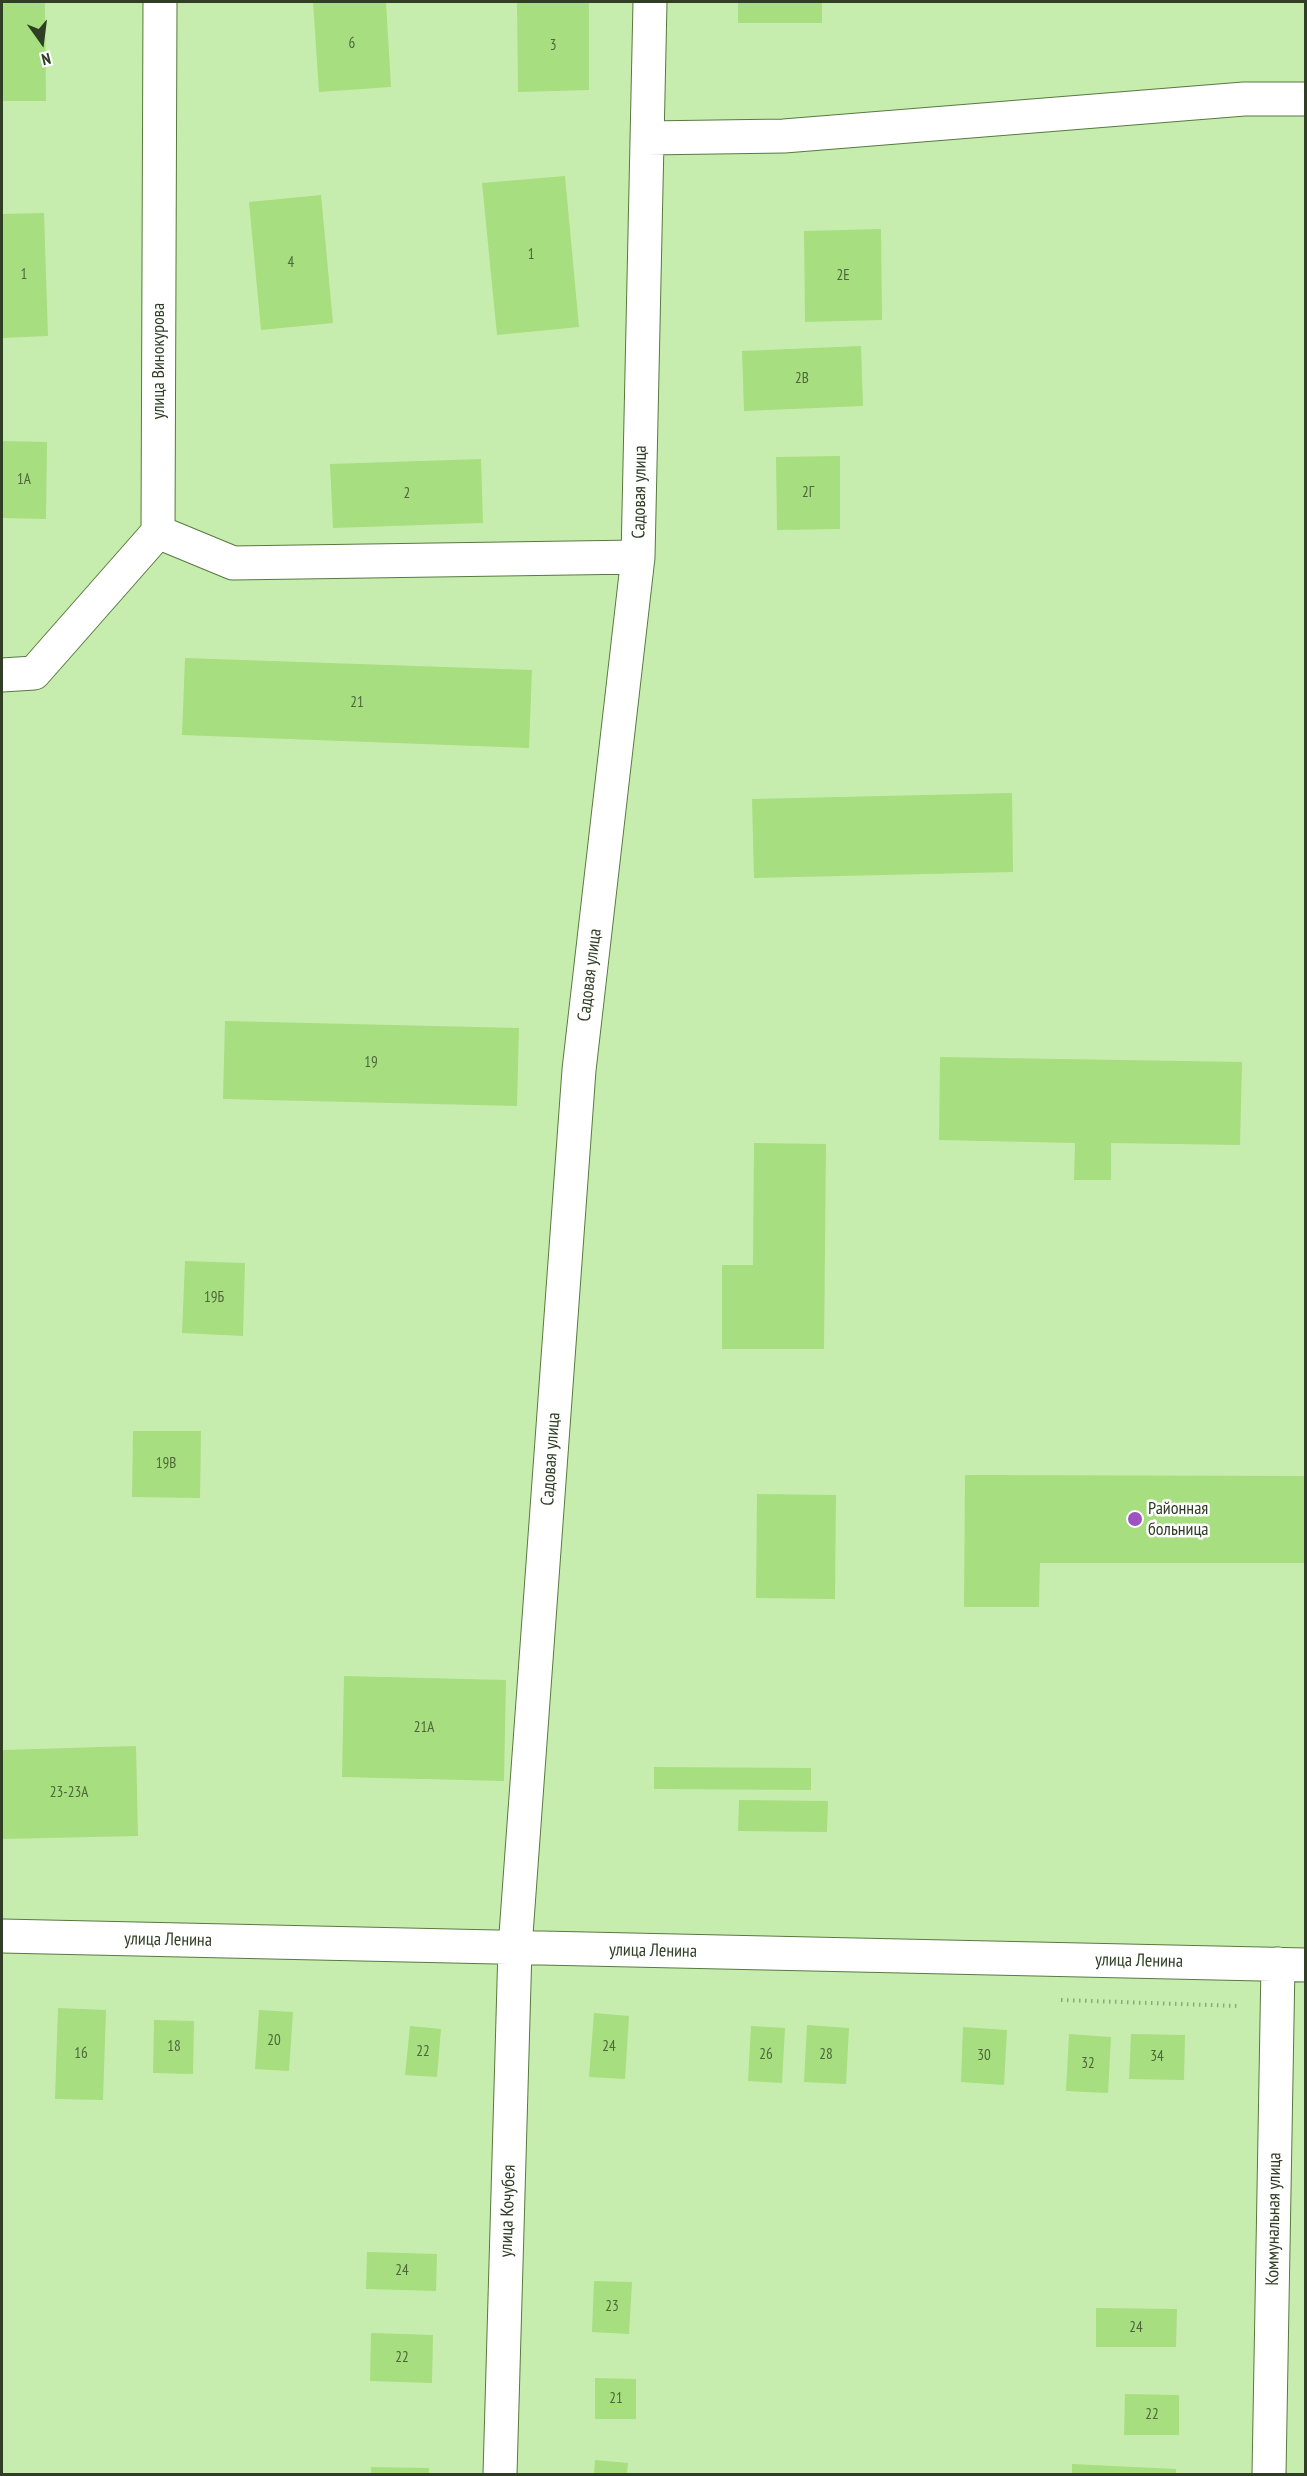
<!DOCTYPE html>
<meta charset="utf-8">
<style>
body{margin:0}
#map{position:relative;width:1307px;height:2476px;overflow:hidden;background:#c7edae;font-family:"PT Sans Narrow",sans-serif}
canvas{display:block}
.frame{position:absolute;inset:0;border:3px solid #2f3e24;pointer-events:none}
.north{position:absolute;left:12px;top:12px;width:60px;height:60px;-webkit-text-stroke:4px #fff;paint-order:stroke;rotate:166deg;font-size:16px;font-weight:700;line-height:24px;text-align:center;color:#2f3e24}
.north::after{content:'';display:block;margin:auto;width:21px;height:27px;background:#2f3e24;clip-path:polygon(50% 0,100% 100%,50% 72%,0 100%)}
</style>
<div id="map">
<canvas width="1307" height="2476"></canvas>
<div class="frame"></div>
<div class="north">N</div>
</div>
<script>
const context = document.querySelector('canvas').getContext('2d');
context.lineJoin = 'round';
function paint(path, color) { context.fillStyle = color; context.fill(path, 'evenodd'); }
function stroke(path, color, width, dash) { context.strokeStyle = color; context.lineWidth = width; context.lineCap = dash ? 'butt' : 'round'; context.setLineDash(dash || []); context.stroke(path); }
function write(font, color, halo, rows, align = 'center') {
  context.font = font + ' "PT Sans Narrow",sans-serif'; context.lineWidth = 5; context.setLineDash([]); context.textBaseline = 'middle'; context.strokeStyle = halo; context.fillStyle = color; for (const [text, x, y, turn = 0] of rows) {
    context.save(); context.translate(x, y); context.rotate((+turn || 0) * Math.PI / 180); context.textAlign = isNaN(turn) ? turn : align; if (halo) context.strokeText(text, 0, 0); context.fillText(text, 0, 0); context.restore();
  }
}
paint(new Path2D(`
 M2 2H45L46 101H2Z
 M313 2H386L391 87 319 92Z
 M517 2H589V90L518 92Z
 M738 2H822V23H738Z
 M565 176 579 327 497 335 482 183Z
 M321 195 333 323 261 330 249 202Z
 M44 213 48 336 2 338V214Z
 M881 229 882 320 805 322 804 231Z
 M861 346 863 406 744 411 742 351Z
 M2 441 47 442 46 519 2 518Z
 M840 456V529L777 530 776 457Z
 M481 459 483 523 333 528 330 464Z
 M185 658 532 670 529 748 182 735Z
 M1012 793 1013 872 754 878 752 799Z
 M225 1021 519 1028 517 1106 223 1099Z
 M940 1057 1242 1062 1240 1145 1111 1143V1180H1074L1075 1143 939 1140Z
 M754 1143 826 1144 824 1349H722V1265H753Z
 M185 1261 245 1263 243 1336 182 1333Z
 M133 1431H201L200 1498 132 1497Z
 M965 1475 1306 1476V1563H1040L1039 1607H964Z
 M757 1494 836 1495 835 1599 756 1598Z
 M344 1676 506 1680 504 1781 342 1777Z
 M136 1746 138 1836 2 1839V1750Z
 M654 1767 811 1768V1790L654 1789Z
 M739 1800 828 1801 827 1832 738 1831Z
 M58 2008 106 2010 103 2100 55 2099Z
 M259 2010 293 2012 289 2071 255 2069Z
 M594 2013 629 2016 625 2079 589 2077Z
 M154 2020 194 2021 193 2074 153 2073Z
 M807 2025 849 2028 846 2084 804 2082Z
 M410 2026 441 2029 437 2077 405 2075Z
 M751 2026 785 2028 782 2083 748 2081Z
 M963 2027 1007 2030 1004 2085 961 2082Z
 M1069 2034 1111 2037 1108 2093 1066 2091Z
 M1131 2034 1185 2035 1184 2080 1129 2079Z
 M367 2252 437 2254 436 2291 366 2289Z
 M594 2281 632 2282 629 2334 592 2332Z
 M1096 2308 1177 2309 1176 2347H1096Z
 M371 2333 433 2335 432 2383 370 2381Z
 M595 2378 636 2379V2419H595Z
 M1125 2394 1179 2395V2435H1124Z
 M595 2460 628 2463 627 2474H594Z
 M1072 2464 1176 2469V2474H1072Z
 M371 2467 429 2468V2474H371Z`), '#a7de7f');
const minor = new Path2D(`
 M647 138 784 136 1244 99H1306
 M158 532 233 563 638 557
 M2 675 34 673 158 532 160 2
 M2 1936 1306 1965
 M500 2474 515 1948 579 1070 638 557 650 2
 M1269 2474 1278 1964`);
stroke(minor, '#587940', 35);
stroke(new Path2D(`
 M1061 2000 1239 2006`), '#8ca978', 4, [1.5, 4.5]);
stroke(minor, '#fff', 33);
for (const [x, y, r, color] of [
 [1135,1519,8,"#9e52c3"]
]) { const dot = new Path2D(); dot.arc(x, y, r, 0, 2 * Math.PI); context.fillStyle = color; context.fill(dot); stroke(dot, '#fff', 2); }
write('15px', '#4d663b', null, [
 ["6",352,44],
 ["3",553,46],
 ["1",531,255],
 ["4",291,263],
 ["1",24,275],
 ["2Е",843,276],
 ["2В",802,379],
 ["1А",24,480],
 ["2Г",808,493],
 ["2",407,494],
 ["21",357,703],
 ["19",371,1063],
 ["19Б",214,1298],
 ["19В",166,1464],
 ["21А",424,1728],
 ["23-23А",69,1793],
 ["20",274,2041],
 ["18",174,2047],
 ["24",609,2047],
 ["22",423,2052],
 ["16",81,2054],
 ["26",766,2055],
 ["28",826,2055],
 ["30",984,2056],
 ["34",1157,2057],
 ["32",1088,2064],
 ["24",402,2271],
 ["23",612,2307],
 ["24",1136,2328],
 ["22",402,2358],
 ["21",616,2399],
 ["22",1152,2415]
]);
write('18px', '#2f3e24', '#fff', [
 ["улица Винокурова",159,361,-90],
 ["Садовая улица",640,492,-89],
 ["Садовая улица",590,975,-83],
 ["Садовая улица",551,1459,-86],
 ["улица Ленина",168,1940,1],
 ["улица Ленина",653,1951,1],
 ["улица Ленина",1139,1961,1],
 ["улица Кочубея",508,2211,-88],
 ["Коммунальная улица",1274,2219,-89]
]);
write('18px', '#2f3e24', '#fff', [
 ["Районная",1148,1509],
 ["больница",1148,1530]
], 'left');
</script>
